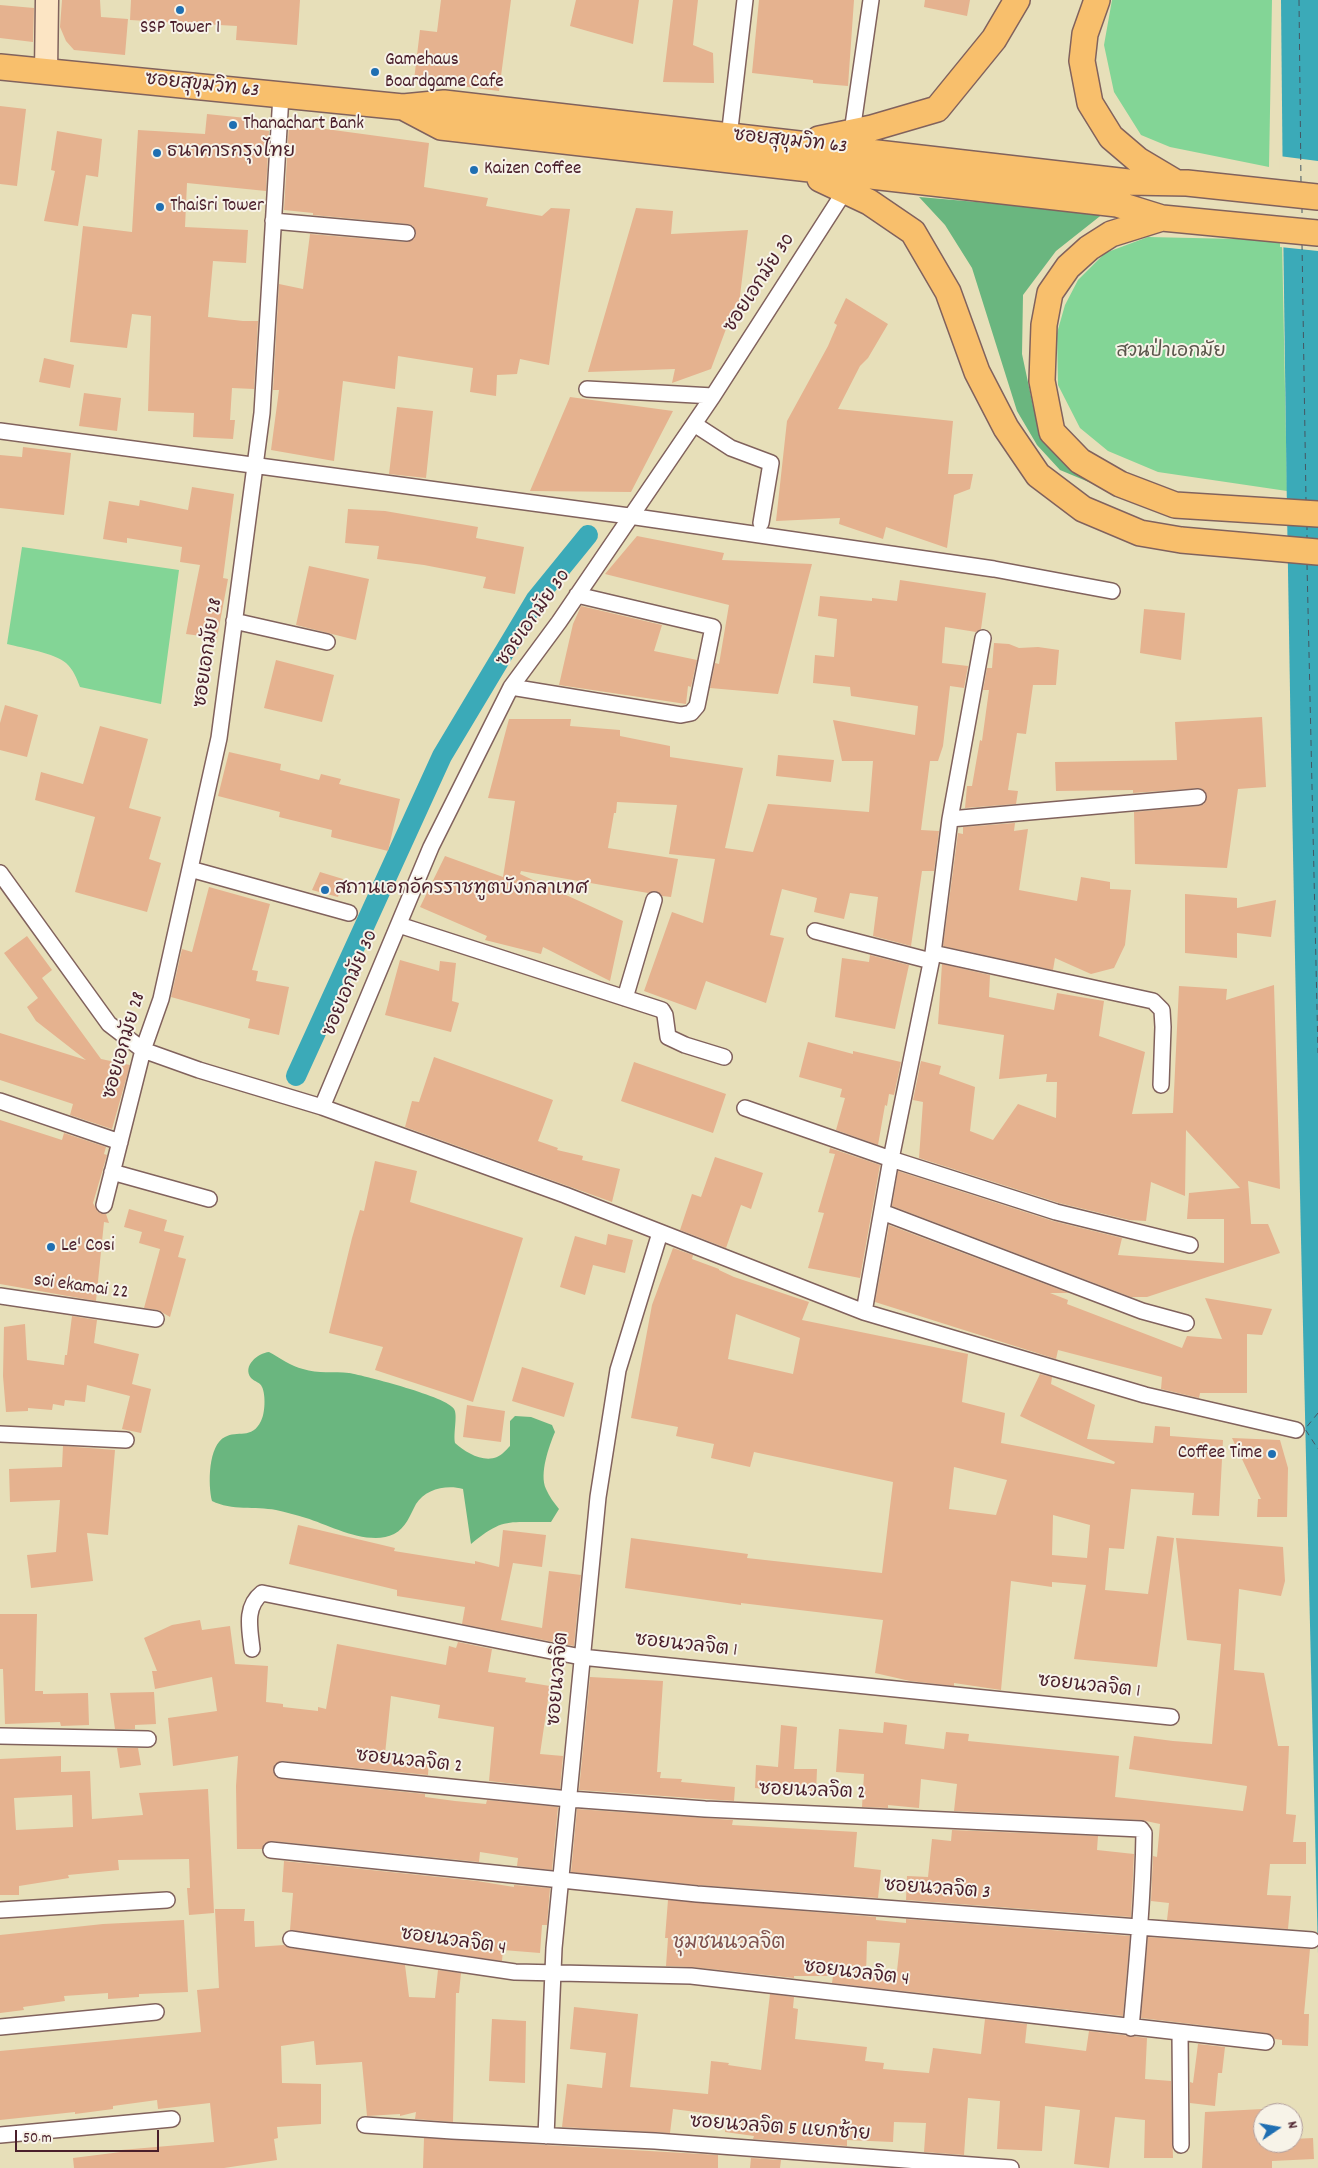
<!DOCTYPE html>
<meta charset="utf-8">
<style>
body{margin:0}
#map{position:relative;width:1318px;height:2168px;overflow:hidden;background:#e7dfb9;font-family:Dekko,sans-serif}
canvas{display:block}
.north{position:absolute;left:1253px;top:2103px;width:50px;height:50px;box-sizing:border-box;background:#f7f3e8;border:1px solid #b29e9c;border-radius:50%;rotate:78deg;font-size:14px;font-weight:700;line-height:20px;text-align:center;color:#4a1f2b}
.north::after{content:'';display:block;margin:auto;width:18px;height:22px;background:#1f6fb2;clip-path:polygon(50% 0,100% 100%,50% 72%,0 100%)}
.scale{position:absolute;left:15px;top:2130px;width:144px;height:22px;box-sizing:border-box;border:2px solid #4a1f2b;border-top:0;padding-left:6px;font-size:15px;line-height:18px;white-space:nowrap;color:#4a1f2b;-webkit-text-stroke:4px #f7f3e8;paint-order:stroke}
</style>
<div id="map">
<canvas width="1318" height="2168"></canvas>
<div class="north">N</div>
<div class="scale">50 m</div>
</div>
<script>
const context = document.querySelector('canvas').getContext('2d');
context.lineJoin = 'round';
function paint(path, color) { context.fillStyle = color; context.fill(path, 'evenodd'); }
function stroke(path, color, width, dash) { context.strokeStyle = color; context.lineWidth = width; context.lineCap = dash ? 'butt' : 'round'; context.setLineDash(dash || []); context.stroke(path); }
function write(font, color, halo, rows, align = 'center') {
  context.font = font + ' Dekko,"Playpen Sans Thai",sans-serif'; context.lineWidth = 4; context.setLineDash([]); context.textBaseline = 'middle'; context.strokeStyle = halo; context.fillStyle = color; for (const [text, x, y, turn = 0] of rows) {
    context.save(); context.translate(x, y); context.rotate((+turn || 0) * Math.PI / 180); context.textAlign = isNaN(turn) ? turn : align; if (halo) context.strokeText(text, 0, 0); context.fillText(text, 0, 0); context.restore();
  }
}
paint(new Path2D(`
 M1112 0H1272L1269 167 1170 147 1141 135 1114 92 1104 45Z
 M1148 237 1282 240 1287 491 1158 472 1108 451 1080 428 1058 385 1057 333 1065 305 1078 280 1105 253Z
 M22 547 179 570 161 704 80 687C77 679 73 669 66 663 55 653 23 648 7 644Z`), '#83d596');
paint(new Path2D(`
 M919 197 1104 213 1056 251 1023 295 1022 354 1033 406 1061 457 1115 493 1060 470 1037 445 1017 411 972 268 945 225Z
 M269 1352C280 1358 291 1366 303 1369 318 1374 334 1371 349 1373 366 1376 448 1397 454 1409 458 1415 453 1433 455 1443 465 1452 483 1463 497 1457 502 1455 506 1450 510 1446V1421L515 1416 531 1417 552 1425 555 1432C549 1446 539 1474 546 1489 549 1496 554 1503 559 1509L551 1522C510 1523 504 1516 471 1544L463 1489C447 1484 425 1489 416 1504 410 1515 406 1528 394 1534 369 1547 329 1525 306 1518 296 1515 286 1512 276 1510 255 1506 232 1511 212 1501 208 1485 208 1445 225 1437 237 1430 252 1440 261 1421 265 1414 266 1395 262 1387 260 1382 255 1382 251 1378 242 1366 258 1353 269 1352Z`), '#6ab67f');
paint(new Path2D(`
 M1281 0H1318V1953C1302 1302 1286 651 1281 0Z`), '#3baab8');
paint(new Path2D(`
 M1279 156 1318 161V251L1280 247Z`), '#e7dfb9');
stroke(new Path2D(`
 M296 1076 442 756 536 599 588 535`), '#3baab8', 20);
stroke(new Path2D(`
 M1299 0 1301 183
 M1302 207V220
 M1302 244 1306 500
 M1307 524V538
 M1307 564 1318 1053
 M1318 1413 1305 1429 1318 1449`), '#445763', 1, [6, 5]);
paint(new Path2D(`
 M62 0H100L101 17 128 19 125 55 74 50 66 41 60 27Z
 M131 0H300L297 45 236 40 237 26 130 20Z
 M441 0H511L499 91 414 80 420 30 437 32Z
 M576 0H639L633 44 570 26Z
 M673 0H698L693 45 713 53 714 83 663 82Z
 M759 0H854L848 86 813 83V80L752 73Z
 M925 0H970L967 16 924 7Z
 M0 5 34 8 33 42 0 38Z
 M0 106 26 109 17 186 0 184Z
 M207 114 256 119 255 129 269 131 266 191 187 183 185 227 248 230 246 263 213 261 208 317 243 321H258L254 389 232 388 230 420H235L233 439 193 437 194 413 148 411 151 316 132 314 127 348 70 342 83 226 132 232 138 130 205 134Z
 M289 124 429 143 424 187 488 198 486 206 542 216 551 208 570 209 549 365 520 359 517 374 497 375 496 396 470 392 473 368 398 356 395 389 343 381 334 461 271 450 279 390H273L279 284 303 289 310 234 406 242 414 239 416 233 413 226 408 224 313 215V213L284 210Z
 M57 131 102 139 98 177 86 175 78 226 44 221 55 171 51 170Z
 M636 208 673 211 671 234 748 230 739 304 735 305 711 369 672 383 675 369 588 372Z
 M846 298 888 324 868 358 860 366 838 409 953 421 948 474H973L970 489 954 495 947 548 886 527 883 539 839 524 840 518 776 521 787 421 828 346 837 325 834 323Z
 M44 358 74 365 70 388 39 382Z
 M84 393 121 398 117 431 79 426Z
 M570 397 673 411 631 492 530 491Z
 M397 407 433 411 426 478 389 474Z
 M23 447 71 453 64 515 0 508V455L22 457Z
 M192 487 234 494 223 578 228 579 217 638 186 634 200 565 180 562 182 547 127 538V543L103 539 109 501 139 506 140 500 188 510Z
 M348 509 385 511 478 527 476 538 524 547 515 594 483 588 486 577 424 565 377 559 379 546 345 543Z
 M637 536 724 553 722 560 812 564 778 694 710 688 715 663 719 664 729 605 605 574Z
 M309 566 369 579 356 640 296 625Z
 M900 580 986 593 981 629 976 632 945 627 942 663 968 666 964 688 950 686 943 746 938 761H930L921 830 939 831 934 871H922L911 946 873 936 878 897 850 893 844 919 814 912 817 898 782 889 770 935 784 938 766 1003 706 981 696 1010 644 991 672 912 703 923 715 859 669 854 677 805 617 802 616 813H614L608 848 678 859 671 897 662 896 656 891 648 893 521 871 520 874 623 921 610 981 543 947 541 954 485 940 487 936 420 907 445 856 503 877 515 801 488 798 509 719H571L570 726 620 730V736L670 746V757L743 768 725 848 753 852 768 804 869 812 873 761H842L833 720 915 735 918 706 851 696 850 687 813 683 815 655 834 657 837 619 818 616 820 596 872 601V598L897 601Z
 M581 606 662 625 654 651 697 660 691 687 688 686 686 704 559 685 573 624Z
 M1144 609 1185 613 1181 660 1140 653Z
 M994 643 1009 644 1019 648 1038 647 1059 650 1056 685H1033L1026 734 1017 733 1008 790 1018 791 1016 804 965 808 967 786H972L980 740 982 741 989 690H983L987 668H992Z
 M276 660 334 675 322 722 264 708Z
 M5 705 38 715 27 757 0 750V723Z
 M1262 717 1266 787 1238 789 1227 868 1135 864 1134 812 1199 806 1204 804 1207 797 1201 788 1133 793V790L1056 791 1055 762 1177 760 1175 722Z
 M100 726 148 739 129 808 161 817 149 859 161 863 147 912 75 892 95 817 35 800 41 772 83 784Z
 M229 752 281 764 280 770 319 780 321 774 341 779 339 784 400 799 388 851 331 837 332 830 279 817 280 812 218 796Z
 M778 755 834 760 831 782 776 776Z
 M1015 823 1014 831 1028 829 1019 890 1077 901 1081 877 1110 882V889L1131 890 1125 945 1114 968 1091 974 1055 958 1053 970 943 946 958 833 963 834V827Z
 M320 872 343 879 338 897 312 890Z
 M209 887 270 904 252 970 258 971 256 981 289 987 279 1035 248 1028 250 1019 171 997 182 949 192 952Z
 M1185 894 1237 898V908L1276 900 1271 937 1237 933V958L1185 953Z
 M27 936 52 970 42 978 101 1059 130 1065 112 1129 70 1115 73 1104 0 1080V1033L86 1060 36 1021 27 1007 38 998 4 953Z
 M870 955 909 965 895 1029 835 1017 842 958 869 962Z
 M400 960 439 971 440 961 456 963 452 1001 459 1003 451 1032 385 1015Z
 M942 964 990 975 989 997 1054 1010 1057 993 1104 1001 1099 1036 1145 1052 1132 1114 1173 1113 1179 986 1227 989 1226 1000 1274 985 1280 1189 1248 1181 1251 1224H1268L1280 1253 1147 1297H1131L892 1206 898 1171 1053 1221 1122 1238 1118 1255 1224 1263V1219H1187L1189 1193 1240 1188 1186 1130 1185 1196 1151 1182 1146 1221 1129 1220 1059 1203 919 1158 923 1102 913 1100 921 1061 941 1066 939 1074 975 1087 970 1131 993 1140 1018 1104 1056 1118 1057 1082H1046L1047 1074 999 1079 1004 1035 938 1024Z
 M808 1042 853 1054V1051L901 1062 894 1095 889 1094 887 1106 885 1105 878 1145 836 1130 845 1098 840 1097 842 1089 799 1077Z
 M434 1057 553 1100 538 1141 558 1148 557 1150 583 1156 582 1160 620 1169 612 1202 405 1127 412 1101 419 1102Z
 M634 1062 726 1094 713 1133 621 1101Z
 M0 1120 62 1140 64 1133 106 1147 104 1154 107 1155 93 1203 98 1212 106 1214 109 1223 104 1222 96 1301 0 1284Z
 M830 1148 880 1165 860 1278 808 1268 824 1213 818 1212 835 1154 829 1153Z
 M715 1157 763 1173 751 1209 741 1205 726 1248 680 1230 692 1194 701 1197Z
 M375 1161 417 1171 410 1202 523 1238 473 1402 375 1370 383 1347 329 1333 352 1238 360 1210 364 1211Z
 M129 1209 167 1220 164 1231 184 1236 178 1257 186 1259 170 1317 158 1310 144 1308 160 1249 139 1243 142 1232 124 1227Z
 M889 1225 1069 1293H1050L1068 1300 1067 1304 1182 1348 1187 1336 1222 1339 1205 1298 1272 1309 1262 1335 1247 1334V1393H1200L1199 1398 1161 1389 1162 1377 1058 1350 1056 1359 875 1302Z
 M608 1234 633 1240 625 1273 593 1265 585 1295 560 1287 575 1236 606 1245Z
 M673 1248 693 1255 692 1259 719 1269V1270L734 1277 809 1302 802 1320 968 1354 962 1402 1005 1413 1001 1443 1114 1464 1115 1462 1020 1416 1040 1374 1052 1377 1051 1384 1095 1405 1087 1439 1153 1443 1155 1426 1170 1427V1436L1223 1440 1219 1516 1192 1515 1194 1493 1131 1489 1124 1549 1109 1548 1105 1590 1148 1594 1157 1536 1174 1538 1157 1667 1074 1659 1086 1585 1052 1582V1587L1011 1581 1001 1690 954 1683V1686L910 1681 875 1673 883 1620 741 1603V1605L625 1588 631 1538 748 1554 747 1558 882 1573 893 1482 754 1452 750 1467 711 1458 714 1444 676 1436 678 1427 631 1418 652 1305ZM736 1314 800 1338 793 1374 728 1359ZM954 1467 1007 1480 996 1515 949 1509ZM1053 1515 1090 1525 1087 1558 1052 1555Z
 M72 1316 97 1320 94 1343 139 1354 132 1384 151 1389 141 1433 122 1429 130 1396 87 1385 85 1402 65 1400 64 1406 53 1404 52 1410 28 1408V1411L6 1412 3 1376 4 1327 25 1324 27 1360 64 1365 65 1355H67Z
 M522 1367 574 1383 564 1417 512 1401Z
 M467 1405 505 1411 501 1442 463 1437Z
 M1232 1438 1280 1440 1288 1468 1287 1517H1257L1258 1499H1261Z
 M63 1446 115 1450 108 1535 87 1533 93 1581 31 1588 27 1555 56 1552 60 1500 10 1502 9 1469 62 1467Z
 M298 1525 395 1548 394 1551 475 1564V1561L499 1567 503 1530 546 1535 542 1567 513 1563 501 1620 542 1628 549 1571 581 1575 574 1646 462 1624 465 1607 397 1596V1590L289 1564Z
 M1176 1538 1283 1547 1285 1581 1281 1596 1239 1589 1234 1670 1264 1673 1278 1746H1289L1286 1814 1296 1815 1293 1842H1306V1864H1270L1267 1895 1291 1896 1288 1929 1167 1920 1169 1903 1151 1901 1153 1856 1157 1857 1160 1824 1141 1820 954 1811 957 1784 921 1779 919 1808 888 1805V1808L862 1807 864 1774 836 1772 839 1729 883 1733 884 1722 907 1725 905 1744 944 1749 946 1732 969 1734 968 1741 1119 1756 1115 1797 1243 1811 1247 1786 1129 1769 1134 1736 1173 1741 1212 1744 1221 1644 1187 1640Z
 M0 1614H37L35 1691H43V1694L88 1693 89 1725 61 1726 60 1722 5 1724 3 1669H0Z
 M200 1620 202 1630 230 1626 235 1664 268 1666 266 1702 283 1704V1707L318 1711V1707L326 1709 337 1644 446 1665 449 1646 456 1648 458 1642 492 1649 488 1672 526 1678 525 1682 550 1686 540 1754 563 1756 560 1789 489 1781 494 1727 438 1718 440 1705 391 1696 385 1754 429 1759 428 1775 283 1761 275 1764 273 1770 276 1777 281 1779 425 1794V1797L455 1801 486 1804 487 1800 558 1807 552 1870 517 1866 518 1858 480 1852 479 1862 272 1841 264 1844 262 1849H237L236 1786 238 1756 173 1766 168 1718 217 1711 212 1677 155 1689 152 1671H157L144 1638 172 1625Z
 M590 1677 663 1681 657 1772H661L660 1778 682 1779 681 1782 735 1787 734 1801 579 1790Z
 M154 1692 156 1724 135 1725V1729H115L110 1693Z
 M781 1725 797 1727 794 1769H817L816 1794 755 1788 756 1765 778 1767Z
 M117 1748H138L141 1765 120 1768Z
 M61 1756V1772L90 1771 92 1819 143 1815 139 1793 208 1789 214 1913 189 1915 187 1888H190L189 1859 118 1860 119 1870 68 1875 69 1878 19 1886V1895H0V1759ZM72 1795 73 1827 16 1830 14 1798Z
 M577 1809 733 1820 732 1825 857 1832 854 1867 881 1870 878 1898 698 1885 571 1872Z
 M952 1830 1098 1836 1097 1850 1134 1854 1131 1917 906 1900 907 1876 928 1877 932 1839 951 1841Z
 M284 1861 477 1881 514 1887V1885L550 1888 547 1925H542L540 1953 503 1950 502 1961 290 1930 293 1893 282 1892Z
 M668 1900 876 1917V1920L906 1923V1919L1130 1936 1123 2016 832 1983 833 1976H794V1978L692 1967 666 1966 668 1938H665ZM867 1941 900 1943 896 1980 866 1975Z
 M215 1909H245L244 1921H254L255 1947 284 1945 290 1948 405 1965 409 1997 435 1998 438 1970 461 1973 459 1993H456L453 2122 415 2119 416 2112 400 2116V2114L367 2116 362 2062 316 2065 314 2041 281 2046 282 2083 321 2084V2124L277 2127 278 2138 274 2139 277 2160 224 2168H74L73 2158 121 2152V2150L214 2142 210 2103 158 2109 157 2100 113 2106V2109L75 2114V2112L0 2120V2051L201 2032 197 1990 219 1988Z
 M184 1920 188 1992 139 1994V1997L108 1999V1993L64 1996 65 2001 23 2007 24 2010 0 2013V1935L103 1924Z
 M1148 1937 1310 1949 1304 2014H1309L1308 2046 1282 2045V2040L1275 2039 1267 2033 1141 2018Z
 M770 1994 794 1997 793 2008 798 2009 795 2039 867 2047 865 2061 884 2063 883 2069 929 2073 933 2048 981 2054 985 2019 1027 2024 1025 2043 1086 2051 1089 2031 1147 2038 1145 2079 1171 2081 1173 2158H1144L1145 2120 1115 2117 1109 2168 1074 2164 1080 2110 1045 2106 1042 2151 997 2149 1000 2101 968 2098 964 2155 924 2152 926 2123 894 2122 893 2142 847 2140V2146L753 2139 754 2136 725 2132 727 2116 673 2109 670 2133 562 2127 567 2084 602 2088 606 2053 570 2049 574 2007 638 2014 630 2087 708 2094 711 2061 729 2063 728 2065 761 2070Z
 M492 2019 526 2021 525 2083 489 2081Z
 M1198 2044 1225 2047 1222 2073H1218L1215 2106 1190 2103V2082L1193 2083Z
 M1263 2109V2143H1293V2139L1313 2138 1314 2159 1272 2161V2168H1202L1205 2112Z
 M424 2138 718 2155V2168H423Z
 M751 2158 781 2160 780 2168H750Z`), '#e5b28f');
const street = new Path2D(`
 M852 132 871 0
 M729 137 745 0
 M273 221 407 233
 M587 389 713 396
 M694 424 731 448 771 463 761 523
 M0 431 629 516 994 569 1112 591
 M234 621 327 642
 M511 687 681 715 691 713 697 706 713 627 577 595
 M950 819 1198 797
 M190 869 349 913
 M0 873 109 1024 143 1050 199 1070 322 1107 565 1195 864 1312 1145 1395 1296 1430
 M399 925 662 1010 665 1015 668 1037 685 1045 724 1057
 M815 931 931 961
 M933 953 1153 1001 1162 1010 1163 1027 1161 1085
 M625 998 654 900
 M0 1101 120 1142
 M322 1107 431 847 511 687 559 622 713 396 839 200 844 189
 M745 1108 891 1159 1056 1212 1190 1245
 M112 1172 209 1199
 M104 1205 143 1050 161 999 219 738 262 413 281 95
 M882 1212 1142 1311 1186 1323
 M0 1296 156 1319
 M864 1312 891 1159 933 953 950 819 983 638
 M0 1434 126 1440
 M252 1649C250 1630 244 1607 262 1593L581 1657 1171 1717
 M0 1736 148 1739
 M282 1770 569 1799 705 1809 1141 1829 1144 1833C1143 1898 1137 1963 1131 2028
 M271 1850 697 1894 1312 1940
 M0 1910 167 1900
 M291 1939 515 1972 691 1976 1266 2042
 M0 2027 156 2012
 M1180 2033 1181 2145
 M365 2125 452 2131 655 2141 1011 2168
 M0 2135 172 2119
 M546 2136 554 1948 598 1497 618 1370 660 1233`);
const secondary = new Path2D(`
 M46 72 47 0`);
const primary = new Path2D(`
 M1097 0 1085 34 1082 61 1090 103 1111 137 1138 160 1175 182
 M0 67 403 107 444 103 1128 182 1187 183 1318 197
 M403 107 441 127 1117 204 1162 218 1318 233
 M819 139 872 128 937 109 994 39 1017 0
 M820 179 869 202 913 232 948 292 977 372 1006 428 1038 475 1083 509 1140 533 1181 540 1318 552
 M1162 218 1111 234 1089 248 1068 267 1050 293 1044 325 1042 381 1052 432 1080 461 1120 484 1175 505 1318 514`);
stroke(street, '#81625d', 18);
stroke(secondary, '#81625d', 25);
stroke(primary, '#81625d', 28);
stroke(street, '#fff', 15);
stroke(secondary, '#fce5c4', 22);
stroke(primary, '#f8bf6c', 25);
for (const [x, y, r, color] of [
 [180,10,5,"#1f6fb2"],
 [375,72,5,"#1f6fb2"],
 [233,125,5,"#1f6fb2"],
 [157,153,5,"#1f6fb2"],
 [474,170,5,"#1f6fb2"],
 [160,207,5,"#1f6fb2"],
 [325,890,5,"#1f6fb2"],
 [51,1247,5,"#1f6fb2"],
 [1272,1454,5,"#1f6fb2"]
]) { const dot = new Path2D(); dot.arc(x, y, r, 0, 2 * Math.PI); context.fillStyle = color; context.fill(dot); stroke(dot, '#f7f3e8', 2); }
write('19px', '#4a1f2b', '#f7f3e8', [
 ["SSP Tower 1",180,29,"center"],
 ["Gamehaus",385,61],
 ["Boardgame Cafe",385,83],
 ["Thanachart Bank",243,125],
 ["ธนาคารกรุงไทย",167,153],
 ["Kaizen Coffee",484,170],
 ["ThaiSri Tower",170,207],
 ["สถานเอกอัครราชทูตบังกลาเทศ",335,890],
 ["Le' Cosi",61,1247],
 ["Coffee Time",1262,1454,"right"]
], 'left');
write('19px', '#4a1f2b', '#f7f3e8', [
 ["ซอยสุขุมวิท 63",202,87,6],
 ["ซอยสุขุมวิท 63",790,143,6],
 ["ซอยเอกมัย 30",761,284,-57],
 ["ซอยเอกมัย 30",535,619,-55],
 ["ซอยเอกมัย 28",210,653,-82],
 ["ซอยเอกมัย 30",352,984,-67],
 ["ซอยเอกมัย 28",126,1046,-74],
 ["soi ekamai 22",81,1288,8],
 ["ซอยนวลจิต 1",686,1647,6],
 ["ซอยนวลจิต",560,1679,-85],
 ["ซอยนวลจิต 1",1089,1688,6],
 ["ซอยนวลจิต 2",409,1763,6],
 ["ซอยนวลจิต 2",812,1793,2],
 ["ซอยนวลจิต 3",937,1891,4],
 ["ซอยนวลจิต 4",453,1943,8],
 ["ซอยนวลจิต 4",856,1975,7],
 ["ซอยนวลจิต 5 แยกซ้าย",780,2130,4]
]);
write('19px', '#5b564b', '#f7f3e8', [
 ["สวนป่าเอกมัย",1171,353]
]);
write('20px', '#80524e', '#f7f3e8', [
 ["ชุมชนนวลจิต",729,1945]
]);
</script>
